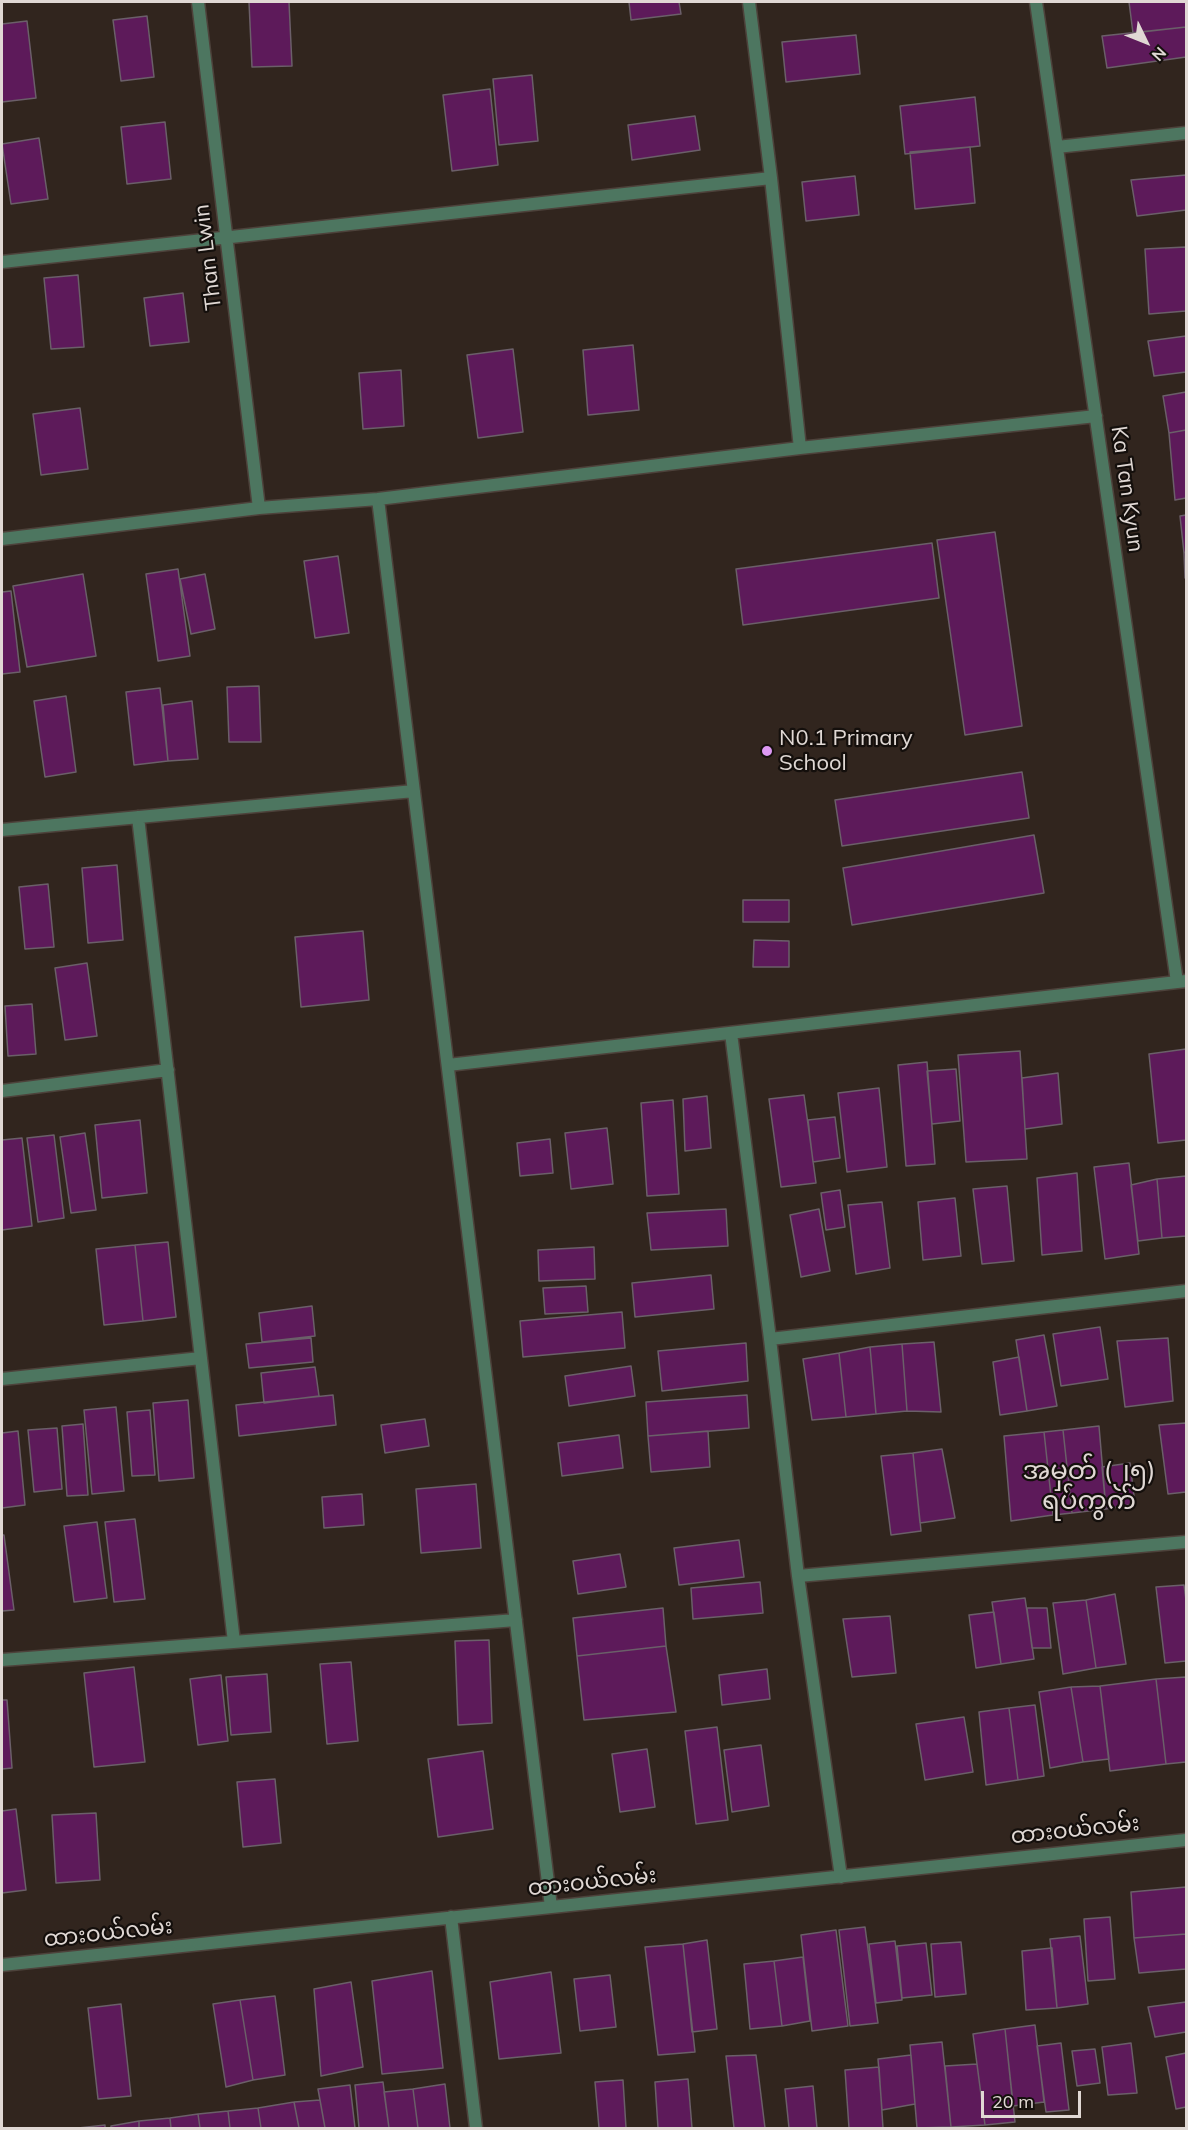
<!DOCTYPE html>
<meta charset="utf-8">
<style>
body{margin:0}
#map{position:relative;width:1188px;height:2130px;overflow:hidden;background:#31251e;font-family:Mulish,sans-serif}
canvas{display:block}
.frame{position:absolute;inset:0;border:3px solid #e0d8d4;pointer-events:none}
.north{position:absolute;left:1116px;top:12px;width:60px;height:60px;-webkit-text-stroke:4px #140f0c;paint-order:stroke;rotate:133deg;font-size:16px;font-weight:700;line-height:24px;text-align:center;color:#e0d8d4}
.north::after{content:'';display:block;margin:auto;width:21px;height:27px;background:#e0d8d4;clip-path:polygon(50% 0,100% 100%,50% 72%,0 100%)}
.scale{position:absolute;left:981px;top:2091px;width:100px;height:27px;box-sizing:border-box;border:3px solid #e0d8d4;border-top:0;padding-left:8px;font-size:18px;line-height:21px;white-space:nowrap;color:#e0d8d4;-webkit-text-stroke:4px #140f0c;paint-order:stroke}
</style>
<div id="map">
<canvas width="1188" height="2130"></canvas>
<div class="frame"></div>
<div class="north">N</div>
<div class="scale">20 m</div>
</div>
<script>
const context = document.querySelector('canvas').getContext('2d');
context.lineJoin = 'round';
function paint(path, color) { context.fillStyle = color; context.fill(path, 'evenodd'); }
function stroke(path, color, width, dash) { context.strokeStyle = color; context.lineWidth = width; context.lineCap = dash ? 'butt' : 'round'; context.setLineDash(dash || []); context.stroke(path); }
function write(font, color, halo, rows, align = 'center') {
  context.font = font + ' Mulish,"Noto Sans Myanmar",sans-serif'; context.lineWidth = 4.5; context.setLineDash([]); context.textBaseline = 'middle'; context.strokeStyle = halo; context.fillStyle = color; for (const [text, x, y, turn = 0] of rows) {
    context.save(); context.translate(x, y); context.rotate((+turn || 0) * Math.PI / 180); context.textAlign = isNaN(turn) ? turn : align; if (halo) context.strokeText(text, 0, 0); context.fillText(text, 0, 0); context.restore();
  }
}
const building = new Path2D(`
 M249 2H289L292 66 252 67Z
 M629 2H679L681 14 631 20Z
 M1129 2H1186V27L1133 33Z
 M147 16 154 77 121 81 113 20Z
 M27 21 36 98 2 102V24Z
 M1186 27V57L1107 68 1102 36Z
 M856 35 860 74 786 82 782 42Z
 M532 75 538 141 499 145 493 79Z
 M490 89 498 165 452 171 443 95Z
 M975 97 980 146 905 154 900 106Z
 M695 116 700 150 632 160 628 125Z
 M165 122 171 179 127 184 121 127Z
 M39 138 48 199 11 204 2 144Z
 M970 147 975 203 915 209 910 152Z
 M1186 175V210L1137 216 1131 180Z
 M855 176 859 215 806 221 802 182Z
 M1186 247V311L1149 314 1145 249Z
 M78 275 84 347 51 349 44 278Z
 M183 293 189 342 150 346 144 298Z
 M1186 336V372L1154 376 1148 341Z
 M633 345 639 410 588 415 583 350Z
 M513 349 523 432 478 438 467 355Z
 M401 370 404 426 363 429 359 373Z
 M1186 392V430L1169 433 1163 396Z
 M80 408 88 469 41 475 33 414Z
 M1186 430V498L1175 500 1169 433Z
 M1186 515V552L1184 553 1180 516Z
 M995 532 1022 726 965 735 937 540Z
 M932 543 939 598 743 625 736 569Z
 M1186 552V578H1185L1184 553Z
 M338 556 349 633 315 638 304 561Z
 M178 569 190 656 158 661 146 574Z
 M83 574 96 656 27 667 13 586Z
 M205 574 215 629 191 634 180 579Z
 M11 591 20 672 2 674V592Z
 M259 686 261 742H229L227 687Z
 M160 688 168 761 134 765 126 692Z
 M66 696 76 772 45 777 34 701Z
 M192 701 198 759 168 761 163 705Z
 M1022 772 1029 818 842 846 835 800Z
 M1034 835 1044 893 852 925 843 868Z
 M117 865 123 940 88 943 82 868Z
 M48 884 54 947 25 949 19 887Z
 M743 900H789V922H743Z
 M363 931 369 1000 301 1007 295 937Z
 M754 940 789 941V967H753Z
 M87 963 97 1036 65 1040 55 968Z
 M32 1004 36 1054 8 1056 5 1006Z
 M1186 1049V1140L1158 1143 1149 1054Z
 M1020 1051 1027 1159 966 1162 958 1055Z
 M927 1062 935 1164 906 1166 898 1065Z
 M956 1069 960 1121 932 1124 927 1071Z
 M1058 1073 1062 1124 1025 1129 1022 1078Z
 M879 1088 887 1167 847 1172 838 1093Z
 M804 1095 816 1183 781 1187 769 1099Z
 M707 1096 711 1148 685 1151 683 1099Z
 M673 1100 679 1194 647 1196 641 1103Z
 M835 1117 840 1158 813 1162 808 1120Z
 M140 1120 147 1193 102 1198 95 1125Z
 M607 1128 613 1184 571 1189 565 1133Z
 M85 1133 96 1210 71 1213 60 1137Z
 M54 1135 64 1218 38 1222 27 1138Z
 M22 1138 32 1226 2 1230V1140Z
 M550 1139 553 1173 520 1176 517 1143Z
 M1129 1163 1139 1254 1105 1259 1094 1167Z
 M1077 1173 1082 1251 1042 1255 1037 1178Z
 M1186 1176V1236L1162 1238 1157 1179Z
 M1157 1179 1162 1238 1138 1241 1131 1185Z
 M1007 1186 1014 1261 982 1264 973 1189Z
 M840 1190 845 1227 826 1230 821 1193Z
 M955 1198 961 1256 923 1260 918 1202Z
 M882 1202 890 1268 856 1274 848 1205Z
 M726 1209 728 1246 651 1250 647 1213Z
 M819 1209 830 1271 801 1277 790 1215Z
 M168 1242 176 1317 143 1321 135 1245Z
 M135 1245 143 1321 104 1325 96 1249Z
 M594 1247 595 1279 539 1281 538 1250Z
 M711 1275 714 1309 635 1317 632 1283Z
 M586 1286 588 1312 545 1314 543 1288Z
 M312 1306 315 1336 262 1342 259 1313Z
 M622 1312 625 1348 523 1357 520 1321Z
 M1100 1327 1108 1379 1061 1386 1053 1334Z
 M1044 1335 1057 1406 1027 1411 1016 1340Z
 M311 1338 313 1362 249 1368 246 1344Z
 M1168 1338 1173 1401 1125 1407 1117 1341Z
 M934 1342 941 1412 907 1411 902 1344Z
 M746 1343 748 1381 662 1391 658 1351Z
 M902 1344 907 1411 876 1414 870 1347Z
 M870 1347 876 1414 846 1417 839 1353Z
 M839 1353 846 1417 812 1420 803 1359Z
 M1019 1357 1027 1411 1000 1415 993 1362Z
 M631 1366 635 1396 569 1406 565 1376Z
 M315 1367 319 1396 264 1403 261 1373Z
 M333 1395 336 1425 239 1436 236 1405Z
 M747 1395 749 1428 648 1436 646 1402Z
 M188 1400 194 1478 159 1481 153 1403Z
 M116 1407 124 1491 92 1494 84 1410Z
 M150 1410 155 1475 132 1476 127 1412Z
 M425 1419 429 1446 385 1453 381 1425Z
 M1186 1423V1492L1168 1494 1159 1425Z
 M83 1424 88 1495 67 1496 62 1426Z
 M1099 1426 1106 1509 1072 1513 1063 1430Z
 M57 1428 62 1489 34 1492 28 1430Z
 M1063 1430 1072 1513 1053 1515 1044 1432Z
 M18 1431 25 1505 2 1508V1433Z
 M708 1431 710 1467 651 1472 648 1436Z
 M1044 1432 1053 1515 1011 1521 1004 1436Z
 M619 1435 623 1468 562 1476 558 1443Z
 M942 1449 955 1518 920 1523 913 1453Z
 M913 1453 921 1531 891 1535 881 1456Z
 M1130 1463 1135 1504 1106 1509 1102 1467Z
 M476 1484 481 1548 421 1553 416 1489Z
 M362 1494 364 1525 324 1528 322 1497Z
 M135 1519 145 1599 114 1602 105 1522Z
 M97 1522 107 1598 74 1602 64 1526Z
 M2 1535H4L14 1610 2 1611Z
 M739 1540 744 1577 679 1585 674 1548Z
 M620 1554 626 1587 578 1594 573 1561Z
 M760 1582 763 1613 693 1619 691 1588Z
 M1184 1585 1186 1600V1661L1165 1663 1156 1587Z
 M1115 1594 1126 1664 1096 1668 1086 1600Z
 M1025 1598 1034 1659 1001 1664 992 1602Z
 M1086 1600 1096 1668 1063 1674 1053 1603Z
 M663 1608 666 1646 577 1656 573 1618Z
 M1027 1608H1047L1051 1648H1032Z
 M994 1612 1001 1664 976 1668 969 1615Z
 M890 1616 896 1673 852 1677 843 1619Z
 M489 1640 492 1723 458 1725 455 1641Z
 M666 1646 676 1712 584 1720 577 1656Z
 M351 1662 358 1741 327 1744 320 1664Z
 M134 1667 145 1762 94 1767 84 1673Z
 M767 1669 770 1699 722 1705 719 1675Z
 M267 1674 271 1732 231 1735 226 1677Z
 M221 1675 228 1741 198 1745 190 1679Z
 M1186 1677V1762L1166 1764 1156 1679Z
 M1156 1679 1166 1764 1110 1771 1100 1686Z
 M1100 1686 1109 1759 1083 1762 1071 1687Z
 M1071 1687 1083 1762 1050 1768 1039 1692Z
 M2 1700H7L12 1768 2 1769Z
 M1035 1705 1044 1776 1018 1780 1009 1708Z
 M1009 1708 1018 1780 986 1785 979 1712Z
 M964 1717 973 1772 925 1780 916 1724Z
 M717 1727 728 1820 696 1824 685 1731Z
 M761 1745 769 1806 732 1812 724 1750Z
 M647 1749 655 1807 620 1812 612 1754Z
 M483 1751 493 1829 438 1837 428 1759Z
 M275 1779 281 1843 243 1847 237 1782Z
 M16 1809 26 1890 2 1893V1811Z
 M96 1813 100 1880 56 1883 52 1815Z
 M1186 1887V1934L1134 1938 1131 1892Z
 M1110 1917 1115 1979 1088 1981 1084 1919Z
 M865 1927 878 2023 850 2026 839 1930Z
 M836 1930 848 2026 812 2031 801 1935Z
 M1186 1934V1969L1139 1973 1134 1938Z
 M1080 1936 1088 2004 1057 2008 1050 1939Z
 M707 1940 717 2029 692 2032 683 1944Z
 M895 1941 902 2000 876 2003 869 1944Z
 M961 1942 966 1994 935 1997 931 1944Z
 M926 1943 932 1995 902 1998 897 1946Z
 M683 1944 695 2052 658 2055 645 1947Z
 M1052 1948 1057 2008 1026 2010 1022 1951Z
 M803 1957 810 2021 782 2026 774 1961Z
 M774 1961 782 2026 750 2029 744 1964Z
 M432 1971 443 2068 382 2074 372 1981Z
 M551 1972 561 2053 499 2059 490 1982Z
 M610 1975 616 2027 580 2031 574 1979Z
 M351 1982 363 2067 321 2076 314 1989Z
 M275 1996 285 2075 253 2080 240 2000Z
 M240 2000 253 2080 226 2087 213 2004Z
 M1186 2002V2032L1155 2037 1148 2007Z
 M121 2004 131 2096 98 2099 88 2008Z
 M1035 2025 1044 2102 1013 2106 1005 2029Z
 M1005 2029 1015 2122 985 2125 973 2034Z
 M942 2042 951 2127 917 2128 910 2045Z
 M1061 2043 1069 2110 1046 2112 1037 2046Z
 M1131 2043 1137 2093 1108 2095 1102 2047Z
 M1095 2049 1100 2083 1077 2086 1072 2051Z
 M1186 2053V2107L1176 2109 1166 2057Z
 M756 2055 765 2128H734L726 2056Z
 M911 2055 915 2104 882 2110 878 2059Z
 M977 2064 985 2125 951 2127 945 2066Z
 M879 2067 883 2128H849L845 2070Z
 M688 2079 692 2128H658L655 2082Z
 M623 2080 626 2128H599L595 2082Z
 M383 2082 389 2128H359L355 2085Z
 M445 2084 450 2128H418L413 2089Z
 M350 2085 355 2128H325L318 2089Z
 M813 2086 817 2128H789L785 2089Z
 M413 2089 418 2128H389L384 2092Z
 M320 2100 325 2128H299L294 2102Z
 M294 2102 299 2128H261L258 2108Z
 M258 2108 261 2128H230L228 2111Z
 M228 2111 230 2128H200L198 2114Z
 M198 2114 200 2128H171L170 2118Z
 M170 2118 171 2128H139V2121Z
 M139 2121V2128H111V2126Z
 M105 2125V2128H78Z`);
paint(building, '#5d1a5a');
stroke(building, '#6b5f69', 1.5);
const street = new Path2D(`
 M198 2 259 508
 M749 2 771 178 800 448
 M1036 2 1177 982
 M1057 147 1186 133
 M2 262 771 178
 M378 499 551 1907
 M2 539 259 508 378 499 800 448 1096 416
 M138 817 234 1642
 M2 830 414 791
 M731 1033 770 1339 798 1576 841 1877
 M448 1065 1186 981
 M2 1091 168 1070
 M770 1339 1186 1291
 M2 1379 201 1358
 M798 1576 1186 1542
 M2 1660 516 1620
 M451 1917 476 2128
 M2 1965 1186 1840`);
stroke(street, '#4d423b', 15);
stroke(street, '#4d7660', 12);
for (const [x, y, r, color] of [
 [767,751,6,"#dd98f3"]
]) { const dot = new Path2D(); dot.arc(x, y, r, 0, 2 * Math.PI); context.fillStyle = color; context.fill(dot); stroke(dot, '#140f0c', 2); }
write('22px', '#e0d8d4', '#140f0c', [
 ["Than Lwin",208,257,-97],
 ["Ka Tan Kyun",1127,489,82],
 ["ထားဝယ်လမ်း",1075,1830,-6],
 ["ထားဝယ်လမ်း",592,1882,-6],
 ["ထားဝယ်လမ်း",108,1933,-6]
]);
write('22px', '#e0d8d4', '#140f0c', [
 ["N0.1 Primary",779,738],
 ["School",779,763]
], 'left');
write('26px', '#e0d8d4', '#140f0c', [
 ["အမှတ် (၂၅)",1089,1471],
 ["ရပ်ကွက်",1089,1501]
]);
</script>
